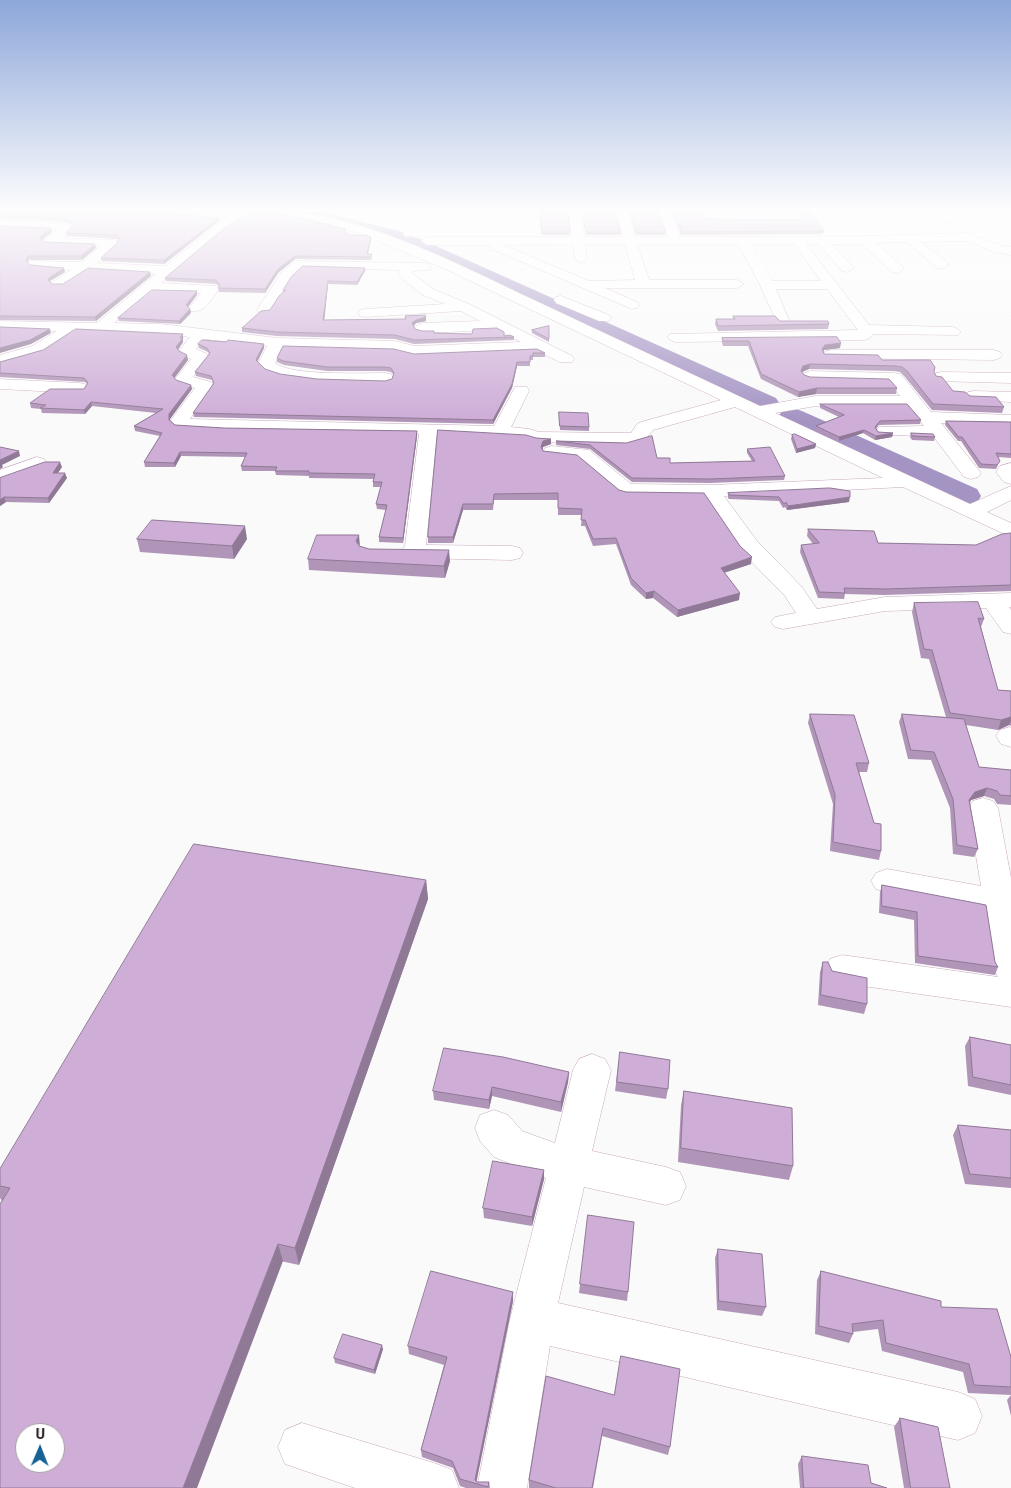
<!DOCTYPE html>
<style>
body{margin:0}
#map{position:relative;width:1011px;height:1488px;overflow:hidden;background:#fafafa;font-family:Roboto,sans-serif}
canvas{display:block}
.north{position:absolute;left:15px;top:1423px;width:50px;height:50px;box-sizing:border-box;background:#fff;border:1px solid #a5a0a3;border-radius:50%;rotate:1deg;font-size:14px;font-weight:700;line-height:20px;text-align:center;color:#1d121a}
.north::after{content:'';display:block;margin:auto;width:18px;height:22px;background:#166295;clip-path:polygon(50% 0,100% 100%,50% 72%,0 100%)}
</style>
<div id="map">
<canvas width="1011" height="1488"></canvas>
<div class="north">U</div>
</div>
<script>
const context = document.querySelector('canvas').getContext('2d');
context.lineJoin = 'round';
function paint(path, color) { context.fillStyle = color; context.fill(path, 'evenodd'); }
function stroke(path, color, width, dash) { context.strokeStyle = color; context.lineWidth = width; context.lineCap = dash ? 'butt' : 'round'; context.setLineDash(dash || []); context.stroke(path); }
paint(new Path2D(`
 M285 211H319L403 232 405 237 411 236 418 238 776 398 780 404 776 410 766 413 756 410 404 246 402 241 396 242 287 215Z
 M792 408 802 411 977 489 981 496 977 503 965 506 953 503 782 423 778 417 782 411Z`), '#a494c3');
const minor = new Path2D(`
 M151 211 236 214 241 211H257L226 228 161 283 217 286 219 289C212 299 204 314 191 311L189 308 201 293 152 291 114 323 161 324 277 338 395 341 414 346 521 342 497 330 422 333 417 331 414 328 417 325 422 323 480 321 461 311 365 317 360 316 358 313 360 310 365 309 445 304 423 295 400 277 398 274 400 270 303 268 290 279 269 313H259L257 310 280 274 295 261 424 263 429 264 431 267 429 270 413 271 412 273 433 289 471 305 572 356 574 359 572 362H560L537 351 414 356 395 351 282 348 275 363C290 376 363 373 385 373L391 374 393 378 391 382 385 383C358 382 274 387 258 364L267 346 204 339 196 349 207 354 209 357 193 377 211 382 213 386 190 419 494 426 513 391 515 387H527L529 391 511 427 529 429 539 432 626 433H631L637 424 641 422 721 400 443 268 358 233 276 214 270 211C359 211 455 263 534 300 609 335 685 371 760 406L816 396H900L889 383 810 381 804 379 802 376 804 373 810 371 894 373 900 374 904 378 931 412 1011 415V425L941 423 981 473 978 477 971 479 964 477 933 436 879 435 876 431 879 427 924 426 907 406H816L775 413 970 504 1011 486V500L987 512 1011 523V537L903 487 724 496 757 541 801 586 817 609 885 597 1011 593V607H1009L1011 610V634L1003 632 986 608 885 611 783 629 775 627 771 622 775 617 796 613 785 596 741 551 704 497 626 496 619 494 577 459 545 456 543 452 545 448 552 446 589 450 631 484 710 485 883 478 735 407 653 430 644 441 626 445 536 442 526 439 437 434 426 545 512 546 520 548 523 553 520 558 512 560 411 558 403 556 400 551 405 546 419 434 225 431 176 428 171 423V420L195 388 177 383 175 379 191 359 181 354 179 351 190 337 161 334 77 331 44 352 0 365V355L32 346 57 331 0 329V321L97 323 156 274 88 270 63 286H53L51 283 71 270 36 268 31 267 29 264 31 261 83 262 101 246 45 244 43 241 57 230 0 228V220L59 223 71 226 73 229 62 238 116 240 118 243 116 246 97 263 165 266 224 220 157 214Z
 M569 211H581L584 237H623L615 211H627L635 237H668L658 211H670L680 237 865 236 967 233 1002 246 1011 247V255L994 252 967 241 921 242 947 262 949 265 942 269 937 268 907 242 876 243 902 266 904 269 897 273 892 272 862 244H832L854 268 847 272 842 271 819 244H806L869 325 953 327 958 329 961 332 958 335 873 334 870 338 865 340 675 342 670 340 667 337 670 334 858 330 827 289H776L789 320 787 323H777L760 285 738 244H637L649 280H737L744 284 737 288H605L637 302 639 305 637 308 632 309 492 249 491 245H427L421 241 427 237H572ZM573 244 575 259 581 263 587 259 585 244H625L635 280 589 281 503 245ZM751 244H794L821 281H772Z
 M788 211H800L804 217 798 221 707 220 701 216 707 212 790 213Z
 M900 211 955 215 961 219 955 223 896 217 894 215 896 213Z
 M473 212H535L541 216 535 220 469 218 467 216 469 214Z
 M561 296 609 315 611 318 609 321H599L556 303 554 300 556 297Z
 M831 350H994L1000 352 1002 355 1000 358 994 360 825 358 823 355 825 352Z
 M942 372 1011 373V383L936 381 934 377 936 373Z
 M0 379 79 383 85 384 87 388 85 392 79 393 0 389Z
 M974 391 1011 392V402L968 400 965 396 968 392Z
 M37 457 44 459 47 463 44 467 0 483V470Z
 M1011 463V484L1004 482 996 472 1000 466Z
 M1010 727 1011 728V747L1001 744 996 736 1000 730Z
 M983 798 993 801 998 808 1011 878V1007L842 983 830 979 825 969 830 959 842 955 998 977 994 969 985 911 887 893 876 889 871 881 876 873 887 869 981 886 968 808 973 801Z
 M592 1054 605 1059 611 1070 592 1151 666 1167 680 1172 686 1186 680 1200 666 1205 584 1187 558 1303 958 1392 975 1399 982 1416 975 1433 958 1440 550 1346 527 1488H477L510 1319 546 1178 494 1157 480 1141 475 1128 480 1115 494 1110 508 1115 522 1131 555 1143 573 1070 579 1059Z
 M302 1423 434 1463 452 1470 459 1488H355L285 1464 278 1447 285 1430Z`);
stroke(minor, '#c9a9bf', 1);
paint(minor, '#fff');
paint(new Path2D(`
 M0 211 156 212 219 218V221L164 264 102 261 101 258 117 243 118 240V239L67 236 66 233 73 226 71 224 59 221 0 219Z
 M205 211H237L236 212Z
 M540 211H568L570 235H542L540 225V216L541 214 540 213Z
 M582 211H614L621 232 620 235H586Z
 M629 211H657L666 232 665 235H636Z
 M672 211H706L701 215 707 219 798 220 805 216 802 211H809L824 231 823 234 681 235Z
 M0 226 51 228 52 232 42 240 44 242 96 248 82 260H29L28 263 30 265 65 272 50 281 52 284H63L150 272 151 276 96 321 0 320Z
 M346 229 345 233 348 235 371 237V241L368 254H372V258L371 260 295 259 278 273 265 293 219 292 218 288 219 287 217 284 166 281 165 278Z
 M365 268V271L357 285 328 284 324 320 405 319V316L426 321 416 323 414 326 415 329 422 331 434 333 514 337V340L414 344 395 339 277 336 242 332V328L270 310 283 293V290Z
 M197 295 188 307 190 309 191 313 180 324 119 321 118 318Z
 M733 316 780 321 829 324 828 329 718 331 715 324 716 319H733Z
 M549 326V342L532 333V330Z
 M183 338V342L178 350 188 360 174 378 176 380 191 385 192 389 170 419V420L175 425 224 428 417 431V436L403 543 379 542V537L386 510 377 509 376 504 381 487H373V482L374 479 309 478V476L276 475 275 471H242L241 466 245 457 181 456 175 467H145L144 462 160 436 135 431 134 426 156 413 92 406 85 414 42 413 41 409 31 408 30 403 84 389 87 384 85 382 0 377V362Z
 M722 338 840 348 824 350V354L882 360 934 373 936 376 953 391 1004 407 1002 413 932 410 905 377 900 372 894 371 809 369 802 372 804 375 810 377 897 388 896 394H816L798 397 761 379 748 346H723L722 343Z
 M198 344H264V348L257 362 265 369 280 374 317 379 385 381 392 379 394 375 391 372 385 371H327L284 365 277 362V358L414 354 545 353V357H533V360H530V366H517L512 388 493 424 194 417 193 413 213 384 212 380 196 376 195 372 209 354 208 352 199 348Z
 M820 404 921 420 920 424 879 425 876 429 878 432 893 433 892 437 875 440 863 433 839 441 815 430 816 426 839 417 820 408Z
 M559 412 589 427V431L560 430Z
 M946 421 1011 422V458L998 457V465L996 469 979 468 961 441H958L945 425Z
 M438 430 551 444 543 447V451L619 490 751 564 724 573 739 600 677 617 653 598 646 599 631 585 616 544 593 546 585 526H581L582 515H558V500H494L493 510H463L453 543H428V537Z
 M911 433 935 437 934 441 912 440 910 437Z
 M792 435 816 444 815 448 796 453 791 439Z
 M556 441 626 443 657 458 670 463 752 461 747 453V449L785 476 784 480 710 483 632 482 590 449 556 445Z
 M62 467 58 473 67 478 49 503 6 502 0 506V478Z
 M728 493 849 502 787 510 785 507 783 508 779 501 729 499 728 498Z
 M808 529 878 543 976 545 1011 533V591L884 595 845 594 844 599 818 598 800 552 801 545 813 544 807 536Z
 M137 539H247L234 559 140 552Z
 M360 546 369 549 450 561 445 578 309 570 308 559Z
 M914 603 984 619 981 627 998 690 1011 691V726L1009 725 998 730 966 725 979 767 1011 770V805L997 804 994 799 984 796 971 800 970 803 978 849 974 857 953 854 950 808 931 760 908 759 899 722 902 714 946 717 929 659 921 658 912 612Z
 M810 714 869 763 867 772H859L881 851 879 860 830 851 833 804 808 723Z
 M426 880 428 899 299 1265 2 1201 0 1198V1169Z
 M882 885 995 962 998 967 995 975 915 963 914 920 879 913 880 892Z
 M823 962 867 1004 864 1014 818 1005 820 972Z
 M970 1037 1011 1045V1095L968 1086 965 1046Z
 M620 1052 668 1089 666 1099 615 1091Z
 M569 1072 568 1082 561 1112 492 1096 489 1109 434 1100 433 1091Z
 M684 1091 793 1166 789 1180 678 1162 681 1105Z
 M958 1125 1011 1130V1188L965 1184 953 1135Z
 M544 1170V1179L532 1226 484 1218 483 1208Z
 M588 1215 628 1292 627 1301 579 1293Z
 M718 1249 766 1307 762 1316 717 1310 715 1258Z
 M821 1271 941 1307 1011 1357V1416L1007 1400 1011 1395 968 1393 963 1372 882 1351 878 1329 853 1332V1334L849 1343 815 1334 817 1280Z
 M513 1292V1301L476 1482H489L490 1488H466L460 1486 453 1468 422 1457 421 1450 444 1365 409 1354 408 1346Z
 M383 1349 375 1374 335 1363 334 1358Z
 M546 1376 670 1447 668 1455 602 1436 593 1488H529V1480Z
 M900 1418 950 1488H904L894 1427Z
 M802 1456 871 1483 887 1488H800L798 1464Z`), '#b195b9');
paint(new Path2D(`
 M219 218V221L164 264V260Z
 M51 228 52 232 41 241 40 237Z
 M371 237V241L367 257V254Z
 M95 244 96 248 82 260 81 256Z
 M295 256V259L278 273 265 293V289L278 269Z
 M64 268 65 272 50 281 48 280 49 278Z
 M365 268V271L357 285V282Z
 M150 272 151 276 96 321 95 317Z
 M328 281V284L324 324 323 320Z
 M197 291V295L187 308 186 305Z
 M190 309 191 313 180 324 179 321Z
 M426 317V321L416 323 413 327 412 323 416 320Z
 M50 329 51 333 31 344 0 353V348Z
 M183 334V342L177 351 176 347Z
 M841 343 840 348 824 350 821 354 822 349 825 345Z
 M264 344V348L256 364V360Z
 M187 355 188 360 173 380 172 375Z
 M517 362V366L512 388 493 424V420Z
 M810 364 809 369 802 372 800 377 803 366Z
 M191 385 192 389 170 419V424L169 414Z
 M817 388 816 394 798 397 799 392Z
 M91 402 92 406 85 414 84 410Z
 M864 430 863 433 839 441V437Z
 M417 431V436L403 543V538Z
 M893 433 892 437 875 440 876 436Z
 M551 439V444L543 447 541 453V447L543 441Z
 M816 444 815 448 796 453 797 449Z
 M19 451 20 456 2 465 3 467 0 469V460Z
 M180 452 181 456 175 467 174 463Z
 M60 462 62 467 54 478 53 473Z
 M65 473 67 478 49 503 48 498Z
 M4 497 6 502 0 506V500Z
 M850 497 849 502 787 510 788 506Z
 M463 504V510L453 543V537Z
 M245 526 247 539 234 559 232 546Z
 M359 535 360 546 356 541Z
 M449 550 450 561 445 578 444 566Z
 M752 557 751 564 720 574 721 568Z
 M654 591 653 598 646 599V593Z
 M740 593 739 600 677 617 678 610Z
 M1011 717V721L1009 725 998 730 1001 720Z
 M987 788 984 796 971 800 966 808 969 800 975 792Z
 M426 880 428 899 299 1265 295 1248Z
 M569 1072 568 1082 561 1112V1102Z
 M492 1087V1096L489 1109V1100Z
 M544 1170V1179L532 1226V1217Z
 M278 1244 283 1261 197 1488H183Z
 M513 1292V1301L476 1484 475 1480Z
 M382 1345 383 1349 375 1374 374 1370Z`), '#907996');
const building = new Path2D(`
 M0 211H154L156 212 219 218 164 260 101 258 117 243 119 238 117 235 66 233 74 224 71 221 59 218 0 215Z
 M252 211H273L346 229 343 233H348L347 235H365L371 237 367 254H372L370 257 295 256 278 269 265 289 218 288 220 285 216 280 165 278 227 226Z
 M541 211H568L570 232H542L540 216 543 213Z
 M583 211H614L621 232H586Z
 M630 211H657L666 232H637Z
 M673 211H702L700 214 707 219 798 220 806 214 804 211H809L824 231 682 232Z
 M0 226 51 228 40 237 44 242 95 244 81 256H28L26 261 30 265 64 268 49 278 48 280 52 284H63L88 268 150 272 95 317 0 316Z
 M303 266 365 268 357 282 328 281 323 320 406 319 405 316 425 315 426 317 416 320 412 323 415 329 422 331H434V333L472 334 473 329 497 328 504 332V336L510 335 514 337 414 340 395 335 277 332 242 328 261 311 270 310 279 296 286 290H283L291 277Z
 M152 290 197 291 186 305 190 309 179 321 118 318Z
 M733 316H775L780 321H828L829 324 718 326 716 319H735Z
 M549 326V339L532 330Z
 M0 327 50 329 30 340 0 348Z
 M76 329 183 334 180 338H183L176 347 179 351 187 355 172 375 176 380 191 385 169 414V420L175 425 224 428 417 431 403 538 379 537 387 505 376 504 382 482H373L375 474 309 473V471H275L277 467 241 466 247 453 180 452 174 463 144 462 162 433 134 426 163 409 91 402 84 410 40 408 46 405 30 403 50 389H84L88 383 84 378 0 373V362L43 350Z
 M837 337 841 343 825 345 822 349 824 354 878 355 882 360H930L935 367 934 372 936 376 942 377 953 391 965 392 970 396 996 397 1004 407 933 404 907 371 902 367 895 366 810 364 803 366 801 371 804 375 810 377 889 379 897 388H817L799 392 761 374 749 341H723L722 338Z
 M202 340 226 342 228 340 264 344 256 360 265 369 280 374 317 379 385 381 392 379 394 373 391 368 385 367H327L283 361 277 358 283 346 394 349 414 354 537 349 545 353H533V356H530V362H517L512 384 493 420 193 413 214 383 211 376 195 372 210 353 207 348 198 344Z
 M820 404H907L921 420 880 421 875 427 878 432 893 433 876 436 864 430 839 437 816 426 844 415Z
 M559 412 588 413 589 427 560 426Z
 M946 421 1011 422V454L996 453 1000 461 997 465 981 464 962 437H959Z
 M438 430 526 435 536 438 551 439 543 441 541 447 543 451 577 455 619 490 626 492 704 493 740 546 752 557 721 568 740 593 678 610 654 591 646 593 631 578 616 538 593 539 585 520H581L582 509 558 508V493L494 494 493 504H463L453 537H428Z
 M911 433 933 434 935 437 913 436Z
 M795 434 816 444 797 449 792 435Z
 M652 436 657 458H670V463L755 461 747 449 770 447 785 476 711 479 632 478 590 445 556 441 626 443Z
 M0 447 19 451 0 460Z
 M45 462H60L53 473H65L48 498 4 497 0 500V478Z
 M830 488 850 491V497L788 506 786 502 784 504 779 497 729 495 728 493Z
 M152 520 245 526 232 546 137 539Z
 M808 529 874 531 878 543 976 545 1002 534 1011 533V585L886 589 844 588 845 593 819 592 801 545 819 543Z
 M317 535H359L356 541 359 546 369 549 449 550 444 566 308 559Z
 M978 602 984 619 978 618 998 690 1011 691V717L1001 720 950 713 932 650 924 649 914 603Z
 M810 714 854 715 869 763H856L874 823 881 824V851L833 842 835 795Z
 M902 714 964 719 979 767 1011 770V796L1000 795 997 791 987 788 975 792 969 800 978 849 957 845 953 799 934 752 911 750Z
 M194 844 426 880 295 1248 278 1244 183 1488H0V1204L10 1188 0 1186V1169ZM25 1433H55V1463H25Z
 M882 885 986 905 995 962 998 967 918 956 917 912 882 906Z
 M823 962H828L832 971 867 978V1004L821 995Z
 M970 1037 1011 1045V1085L973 1077Z
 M444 1048 503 1057 569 1072 561 1102 492 1087 489 1100 433 1091Z
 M620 1052 670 1060 668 1089 617 1082Z
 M684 1091 792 1108 793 1166 681 1148Z
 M958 1125 1011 1130V1178L970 1174Z
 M493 1161 544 1170 532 1217 483 1208Z
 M588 1215 634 1222 628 1292 580 1284Z
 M718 1249 762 1254 766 1307 719 1301Z
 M431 1271 513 1292 475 1480 477 1482H489L488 1487 460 1479 452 1461 421 1450 447 1357 408 1346Z
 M821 1271 941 1301V1307L997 1309 1011 1357V1387L974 1385 969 1364 886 1343 883 1320 852 1324 853 1334 819 1326Z
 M343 1334 382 1345 374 1370 334 1358Z
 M621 1356 680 1369 670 1447 603 1428 592 1488H556L529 1480 546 1376 614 1395Z
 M900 1418 938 1427 950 1488H911Z
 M802 1456 868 1465 871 1483 887 1488H804Z`);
paint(building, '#ceadd7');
stroke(building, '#907996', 1);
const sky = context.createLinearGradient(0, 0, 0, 420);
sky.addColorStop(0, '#8da7d9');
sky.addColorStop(0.5, '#fdfdfd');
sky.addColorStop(1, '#fdfdfd00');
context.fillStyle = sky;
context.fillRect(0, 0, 1011, 420);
</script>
